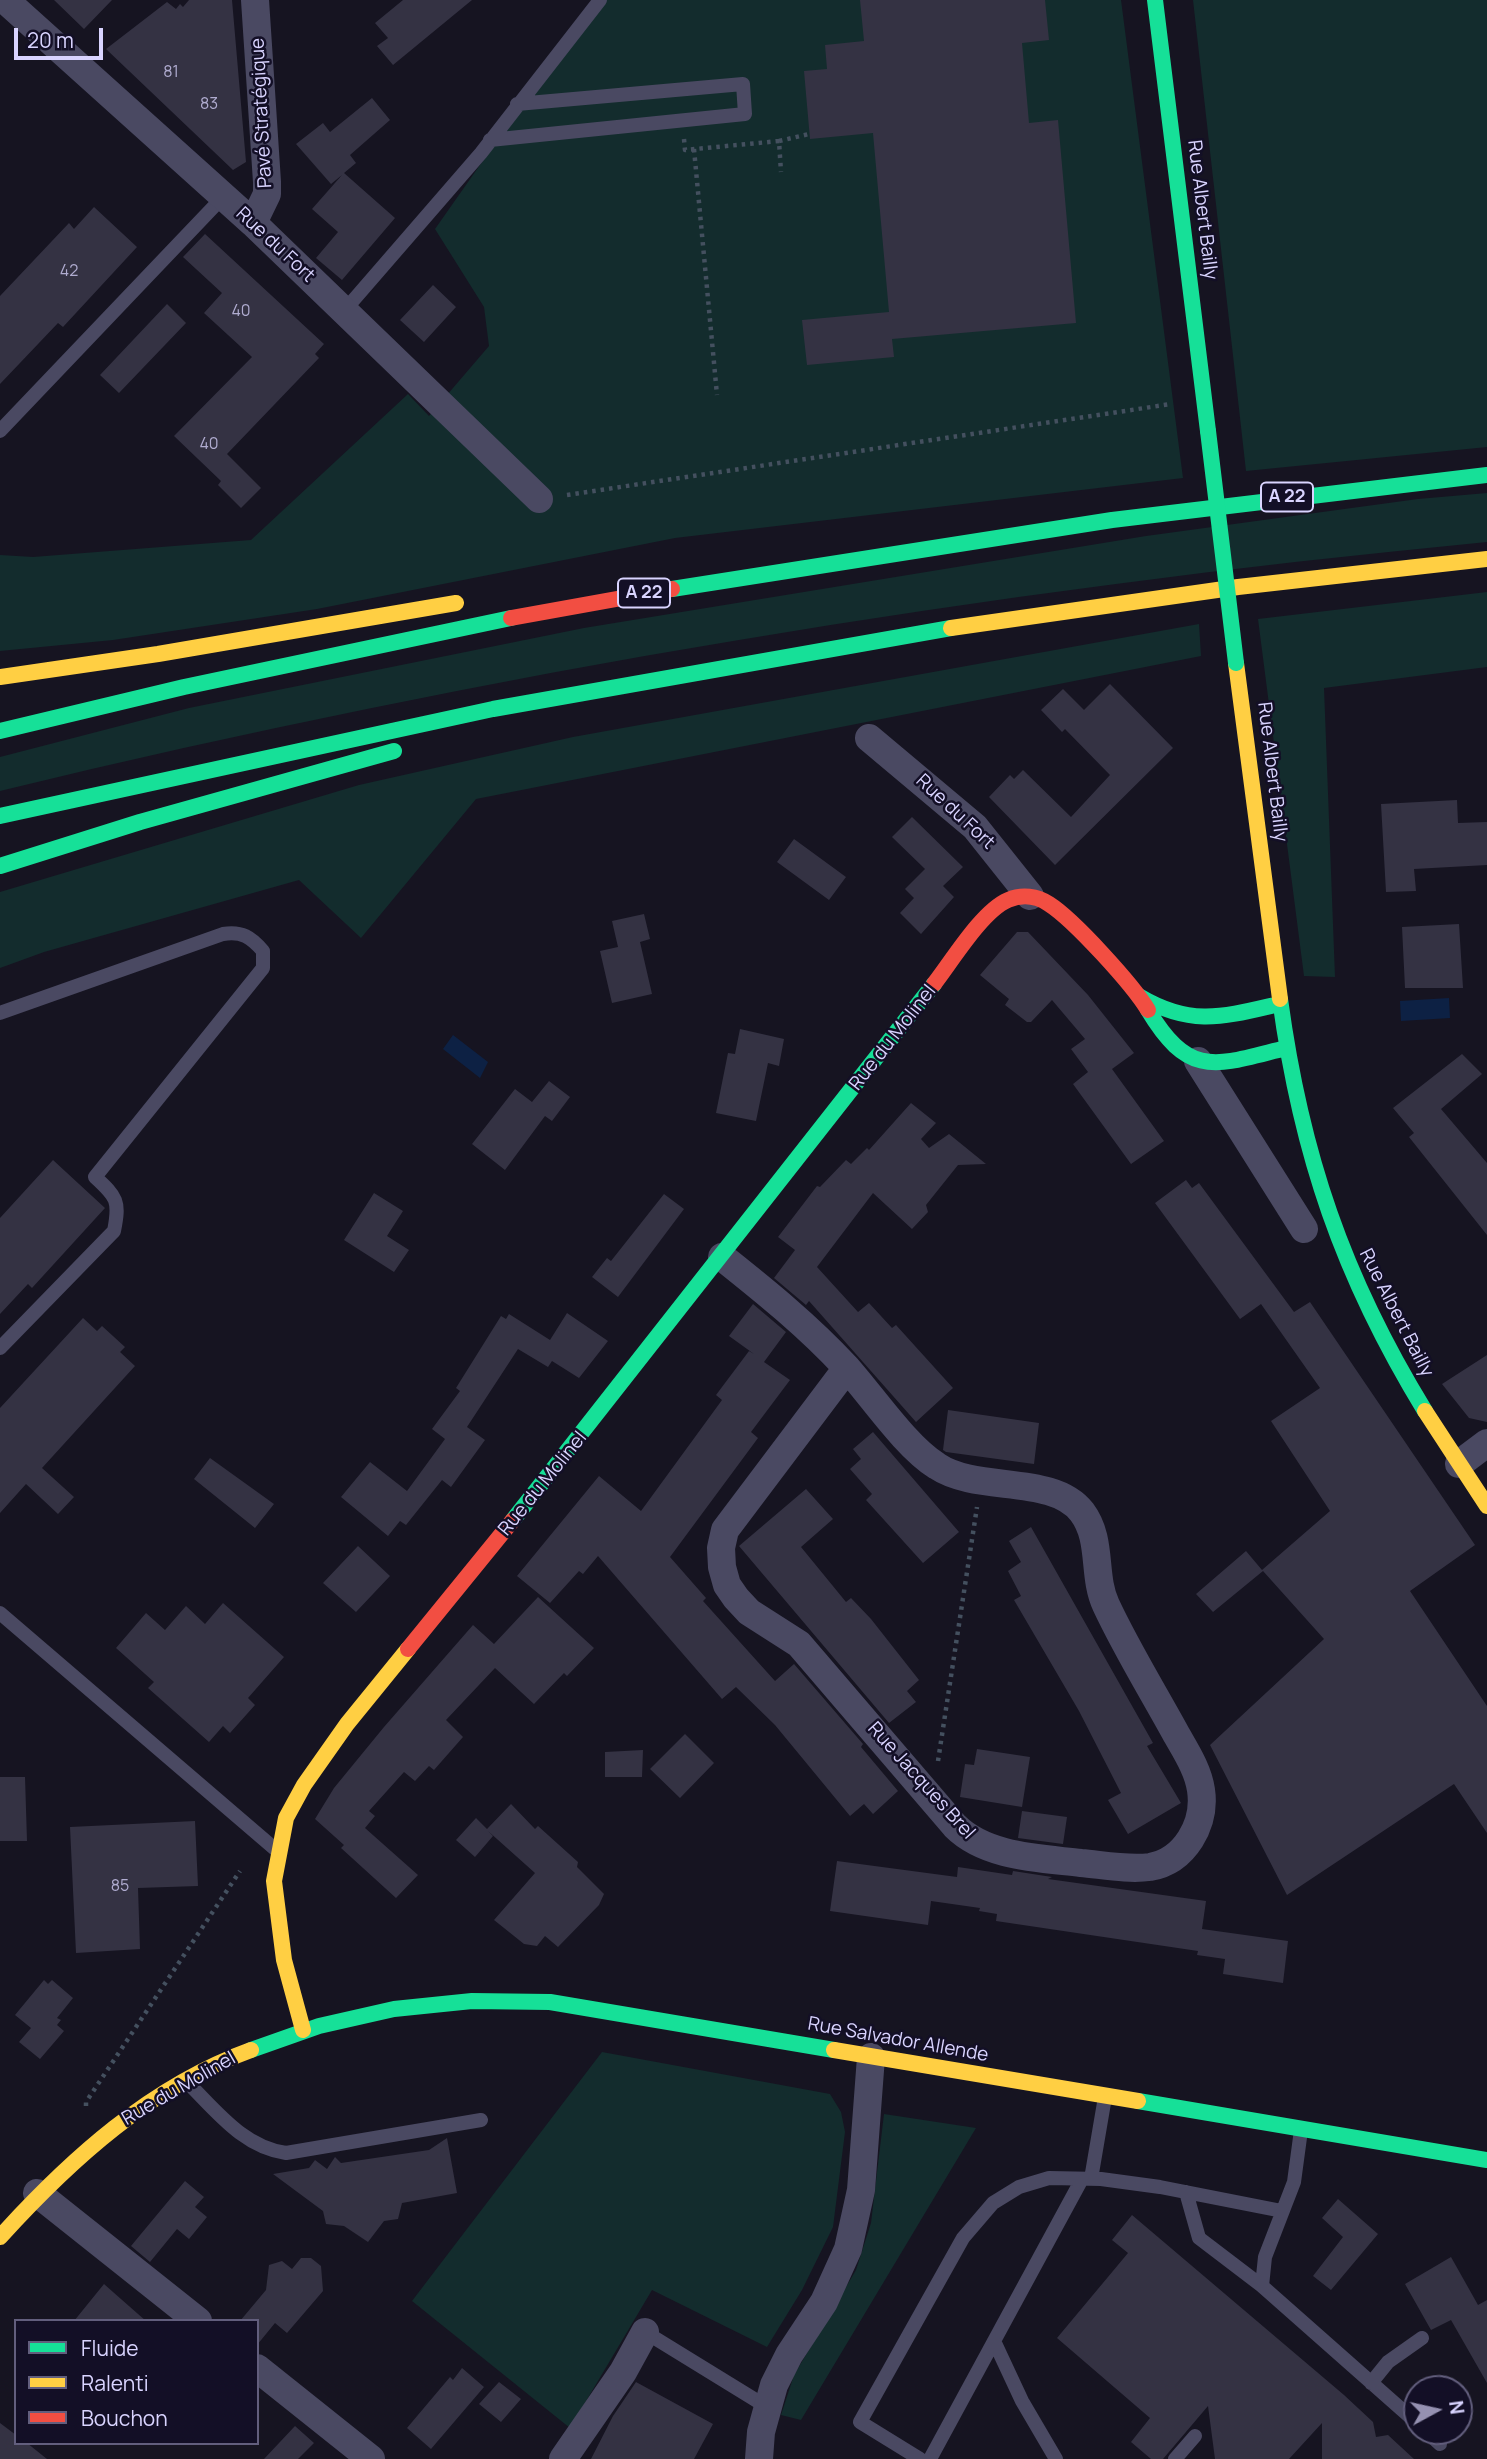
<!DOCTYPE html>
<meta charset="utf-8">
<style>
body{margin:0}
#map{position:relative;width:1487px;height:2459px;overflow:hidden;background:#161421;font-family:Manrope,sans-serif}
canvas{display:block}
.legend{position:absolute;left:14px;top:2319px;width:245px;height:126px;box-sizing:border-box;background:#130f26;border:2px solid #625e7d;margin:0;padding:9px 12px;list-style:none;font-size:21px;color:#d9d4ff}
.legend li{display:flex;align-items:center;gap:14px;height:35px}
.legend b{width:35px;border:2px solid #625e7d}
.north{position:absolute;left:1403px;top:2375px;width:70px;height:70px;box-sizing:border-box;background:#130f26;border:2px solid #625e7d;border-radius:50%;rotate:82deg;font-size:19px;font-weight:700;line-height:28px;text-align:center;color:#d9d4ff}
.north::after{content:'';display:block;margin:auto;width:24px;height:32px;background:#9591b1;clip-path:polygon(50% 0,100% 100%,50% 72%,0 100%)}
.scale{position:absolute;left:14px;top:28px;width:89px;height:32px;box-sizing:border-box;border:4px solid #d9d4ff;border-top:0;padding-left:9px;font-size:21px;line-height:24px;white-space:nowrap;color:#d9d4ff;-webkit-text-stroke:5px #130f26;paint-order:stroke}
</style>
<div id="map">
<canvas width="1487" height="2459"></canvas>
<ul class="legend">
<li><b style="height:9px;background:#16e098"></b>Fluide</li>
<li><b style="height:9px;background:#ffcf43"></b>Ralenti</li>
<li><b style="height:9px;background:#f24e42"></b>Bouchon</li>
</ul>
<div class="north">N</div>
<div class="scale">20 m</div>
</div>
<script>
const context = document.querySelector('canvas').getContext('2d');
context.lineJoin = 'round';
function paint(path, color) { context.fillStyle = color; context.fill(path, 'evenodd'); }
function stroke(path, color, width, dash) { context.strokeStyle = color; context.lineWidth = width; context.lineCap = dash ? 'butt' : 'round'; context.setLineDash(dash || []); context.stroke(path); }
function write(font, color, halo, rows, align = 'center') {
  context.font = font + ' Manrope,sans-serif'; context.lineWidth = 5; context.setLineDash([]); context.textBaseline = 'middle'; context.strokeStyle = halo; context.fillStyle = color; for (const [text, x, y, turn = 0] of rows) {
    context.save(); context.translate(x, y); context.rotate((+turn || 0) * Math.PI / 180); context.textAlign = isNaN(turn) ? turn : align; if (halo) context.strokeText(text, 0, 0); context.fillText(text, 0, 0); context.restore();
  }
}
paint(new Path2D(`
 M596 0H1121L1183 478 675 538 317 609 113 640 0 651V555L33 557 251 540 408 394 429 416 489 346 484 307 435 229Z
 M1193 0H1487V447L1246 471Z
 M1487 493V542C986 590 489 672 0 791V757L189 708 584 628 1146 536 1418 499Z
 M1487 592V667L1324 688 1335 977 1304 976 1258 619Z
 M1199 624 1201 656 476 799 361 938 299 880 44 952 0 968V892L359 785 573 737Z
 M602 2052 830 2094 841 2112 845 2132 833 2227 802 2290 767 2347 652 2290 570 2428 412 2301Z
 M884 2114 976 2128 801 2420 781 2415 794 2375 856 2270 871 2223Z`), '#132c2d');
paint(new Path2D(`
 M1449 998 1450 1018 1401 1021 1400 1001Z
 M453 1035 488 1062 480 1078 443 1049Z`), '#0d2144');
paint(new Path2D(`
 M54 0H112L84 29Z
 M189 0H232L246 162 233 170 106 49 167 2 176 9 180 4 183 7Z
 M403 0H472L393 65 377 46 388 38 375 23Z
 M860 0H1045L1049 40 1022 43 1029 123 1058 120 1076 323 892 339 894 357 807 365 802 320 889 312 873 133 810 139 804 71 827 69 825 45 864 41Z
 M372 98 390 120 350 155 356 163 344 173 395 218 342 280 316 258 338 232 312 209 342 175 331 184 296 144 323 123 330 132Z
 M94 207 137 247 63 327 58 323 0 384V296L69 223 74 229Z
 M205 234 324 344 315 354 319 358 227 454 261 488 241 508 218 485 221 481 174 436 252 357 204 313 222 293 183 257Z
 M433 285 456 307 424 342 400 320Z
 M167 304 186 323 119 393 100 375Z
 M1110 684 1173 748 1055 865 989 797 1010 775 1014 779 1023 770 1071 817 1110 775 1065 729 1062 732 1041 710 1063 689 1084 710Z
 M1457 800 1458 823 1487 822V865L1414 869 1416 891 1386 892 1381 804Z
 M912 817 963 867 943 886 954 897 921 934 900 913 914 898 905 889 925 869 892 837Z
 M794 839 846 877 829 900 777 862Z
 M644 914 650 939 640 942 652 994 612 1003 600 951 618 947 612 921Z
 M1459 924 1463 988H1405L1402 927Z
 M1017 932H1028L1088 995 1134 1053 1112 1069 1164 1141 1131 1164 1073 1084 1088 1072 1071 1049 1085 1039 1052 1000 1031 1022H1027L1005 1005 1009 999 980 975Z
 M740 1029 784 1039 779 1066 768 1063 756 1121 716 1113 728 1053 735 1054Z
 M1462 1054 1482 1074 1441 1109 1487 1163V1235L1409 1137 1414 1133 1393 1108Z
 M549 1081 570 1097 552 1121 545 1116 505 1170 472 1144 515 1089 532 1102Z
 M911 1103 936 1123 921 1139 929 1148 949 1134 986 1164 958 1165 926 1205 928 1212 912 1229 873 1193 817 1267 858 1312 869 1303 892 1328 896 1325 953 1388 916 1422 809 1301 806 1305 774 1278 795 1250 778 1237 817 1186 820 1187 846 1160 851 1164 867 1148 869 1150Z
 M53 1160 105 1208 32 1288 28 1284 0 1314V1218Z
 M1186 1180 1192 1188 1199 1183 1294 1312 1310 1302 1475 1545 1410 1591 1487 1706V1833L1454 1784 1287 1895 1210 1745 1324 1639 1263 1571 1213 1612 1196 1594 1246 1551 1262 1570 1330 1511 1271 1421 1320 1388 1261 1304 1240 1319 1155 1203Z
 M374 1193 403 1211 387 1236 409 1250 394 1272 344 1240Z
 M664 1194 684 1209 618 1297 592 1277 607 1258 611 1261Z
 M753 1304 786 1332 764 1362 790 1380 751 1432 758 1438 670 1557 706 1598 703 1601 775 1681 794 1664 863 1744 861 1747 898 1791 873 1814 864 1804 850 1816 775 1725 736 1687 722 1699 598 1556 583 1574 579 1571 550 1603 517 1576 599 1476 641 1511 722 1400 716 1395 749 1351 754 1354 729 1336Z
 M567 1313 608 1341 579 1378 552 1361 548 1367 518 1349 467 1427 485 1440 451 1487 442 1480 406 1525 400 1521 388 1536 341 1497 370 1462 407 1491 445 1439 432 1429 460 1391 456 1388 501 1316 506 1319 509 1314 550 1340Z
 M83 1318 97 1331 102 1326 125 1347 120 1352 135 1366 42 1468 74 1497 58 1514 26 1484 0 1513V1408Z
 M1487 1355V1422L1469 1418 1442 1384Z
 M948 1410 1039 1423 1034 1464 946 1452 943 1450Z
 M873 1432 959 1532 923 1563 866 1500 872 1494 850 1469 861 1459 853 1449Z
 M210 1458 274 1504 255 1528 194 1479Z
 M806 1489 833 1519 801 1547 846 1602 851 1598 871 1619 919 1680 907 1691 916 1702 889 1723 739 1546Z
 M1031 1527 1153 1743 1147 1746 1181 1803 1128 1834 1108 1800 1121 1793 1079 1711 1014 1600 1021 1596 1008 1571 1021 1562 1009 1541Z
 M358 1546 390 1576 356 1612 323 1583Z
 M538 1597 594 1648 567 1676 564 1673 534 1704 495 1668 446 1720 463 1737 434 1770 429 1766 415 1781 404 1772 369 1811 375 1816 365 1828 418 1875 396 1898 341 1848 344 1845 315 1819 334 1788 384 1727 473 1625 494 1644Z
 M223 1603 284 1657 248 1698 255 1705 230 1733 223 1726 209 1742 148 1688 154 1682 116 1648 146 1613 165 1630 186 1606 205 1624Z
 M685 1734 714 1763 680 1798 650 1769Z
 M977 1749 1030 1757 1022 1807 960 1797 965 1764 974 1765Z
 M643 1750 642 1777H605V1752Z
 M0 1777H25L27 1841H0Z
 M511 1804 535 1829 538 1826 578 1862 577 1867 604 1894 599 1905 558 1947 545 1936 537 1946 524 1944 494 1920 535 1873 488 1831 493 1836 475 1857 456 1840 476 1818 487 1829Z
 M1022 1811 1067 1817 1063 1844 1018 1838Z
 M195 1821 198 1886 138 1888 140 1949 76 1953 70 1827Z
 M837 1861 957 1877 958 1867 1012 1875 1013 1871 1052 1877 1048 1879 1206 1901 1202 1929 1288 1941 1283 1983 1223 1974 1225 1959 1197 1955 1198 1951 996 1921 997 1914 979 1911 980 1908 931 1901 928 1925 830 1911Z
 M44 1980 48 1984 52 1980 73 1998 57 2018 61 2020 57 2025 64 2031 40 2059 19 2042 31 2028 15 2015Z
 M447 2138 457 2193 402 2203 398 2219 384 2221 368 2242 344 2226 326 2224 323 2211 273 2174 309 2168 315 2160 327 2169 335 2157 341 2163 429 2150Z
 M185 2181 204 2197 195 2207 207 2217 189 2239 177 2229 150 2262 131 2246Z
 M1338 2199 1378 2234 1331 2290 1313 2276 1343 2237 1322 2218Z
 M1132 2215 1344 2395 1373 2422 1376 2437 1388 2435 1414 2459H1322V2423L1289 2459H1215L1208 2406 1163 2459H1151L1131 2442 1150 2418 1057 2338 1128 2253 1112 2240Z
 M1451 2257 1478 2305 1487 2300V2383L1451 2320 1431 2330 1405 2284Z
 M301 2258H311L321 2266 323 2291 287 2333 275 2323 257 2345V2321H240L266 2290 269 2265 282 2261 292 2269Z
 M104 2284 113 2292 146 2321H74Z
 M462 2368 484 2387 431 2449 407 2428 450 2377 453 2380Z
 M499 2382 521 2399 501 2422 479 2404Z
 M636 2382 713 2424 694 2459H591L613 2416Z
 M0 2423 16 2435V2443H27L47 2459H0Z
 M295 2426 314 2443 298 2459H264Z`), '#343243');
stroke(new Path2D(`
 M684 139 685 150 779 141 781 172
 M779 141 809 134
 M694 149 717 395
 M567 495 1171 404
 M938 1761 977 1507
 M86 2106V2102L240 1871`), '#44505f', 4.5, [3.5, 5]);
stroke(new Path2D(`
 M490 140 745 114 743 84 517 104
 M344 311 481 153 600 0
 M0 431 223 197
 M0 1013 223 934C242 931 251 937 263 951V968L95 1177C117 1197 120 1201 114 1231L0 1348
 M0 1613 275 1849
 M189 2084C218 2113 244 2147 286 2153L481 2120
 M1301 2130 1294 2182 1265 2257 1262 2286 1417 2423
 M1091 2179 1105 2097
 M1186 2192 1199 2238 1262 2286
 M645 2332 767 2407
 M994 2341 1022 2401 1056 2459
 M1371 2383 1388 2362 1422 2338
 M1426 2431 1440 2444
 M920 2459 860 2422 963 2238 993 2203 1019 2187 1049 2178 1101 2179 1160 2187 1282 2211
 M930 2459 1082 2179
 M1175 2459 1195 2436`), '#4a4962', 14);
stroke(new Path2D(`
 M5 0 253 223 539 499
 M253 223 267 194V182L255 0
 M869 738 975 827 1030 896
 M1198 1061 1304 1229
 M722 1257C766 1292 808 1326 846 1367 872 1396 906 1447 937 1466 977 1493 1053 1474 1082 1512 1103 1540 1092 1575 1106 1605 1126 1648 1152 1690 1175 1732 1185 1750 1198 1769 1201 1790 1206 1824 1185 1861 1150 1867 1128 1870 1103 1865 1081 1863 1039 1858 986 1857 955 1826L799 1644 749 1612 736 1598 727 1585 722 1567 721 1548 725 1530 847 1368
 M1459 1464 1487 1443
 M37 2193 198 2321
 M257 2368 371 2459
 M563 2459 623 2372 645 2332
 M759 2459 761 2432 774 2385 789 2355 824 2302 848 2249 861 2190 871 2057`), '#4a4962', 28);
stroke(new Path2D(`
 M1155 0 1208 431
 M672 589 1112 520 1487 475
 M0 731 184 687 511 618
 M0 816 493 709 951 628
 M0 866 140 822 394 751
 M1139 996C1191 1027 1223 1017 1279 1004
 M1280 999C1301 1154 1343 1277 1425 1411
 M1148 1010C1190 1080 1217 1065 1286 1048
 M513 1520 934 984
 M251 2050 319 2026 394 2009 472 2001 550 2002 834 2050
 M1138 2101 1487 2160`), '#16e098', 16);
stroke(new Path2D(`
 M951 628 1238 587 1487 559
 M1236 663 1280 999
 M0 677 158 654 456 603
 M1425 1411 1487 1506
 M303 2030 284 1960 274 1881 286 1818 304 1785 347 1724 408 1649
 M834 2050 1138 2101
 M0 2237C70 2160 151 2086 251 2050`), '#ffcf43', 16);
stroke(new Path2D(`
 M511 618 672 589
 M934 984C952 961 982 911 1008 900 1022 894 1037 896 1049 904 1074 920 1133 985 1148 1010
 M408 1649 513 1520`), '#f24e42', 16);
stroke(new Path2D(`
 M1208 431 1236 663`), '#16e098', 16);
write('16px', '#b0acd0', null, [
 ["81",171,73],
 ["83",209,105],
 ["42",69,272],
 ["40",241,312],
 ["40",209,445],
 ["85",120,1887]
]);
for (const [x, y, w] of [
 [1287,497,52],
 [644,593,52]
]) { const box = new Path2D(); box.roundRect(x - w / 2, y - 14.5, w, 29, 5); context.fillStyle = '#130f26'; context.fill(box); stroke(box, '#d9d4ff', 2); }
write('bold 18px', '#d9d4ff', null, [
 ["A 22",1287,497],
 ["A 22",644,593]
]);
write('19px', '#d9d4ff', '#130f26', [
 ["Pavé Stratégique",262,113,-93],
 ["Rue Albert Bailly",1202,210,83],
 ["Rue du Fort",275,245,43],
 ["Rue Albert Bailly",1272,772,83],
 ["Rue du Fort",955,812,43],
 ["Rue du Molinel",893,1038,-52],
 ["Rue Albert Bailly",1396,1313,63],
 ["Rue du Molinel",543,1484,-51],
 ["Rue Jacques Brel",921,1781,48],
 ["Rue Salvador Allende",898,2040,10],
 ["Rue du Molinel",179,2089,-30]
]);
</script>
